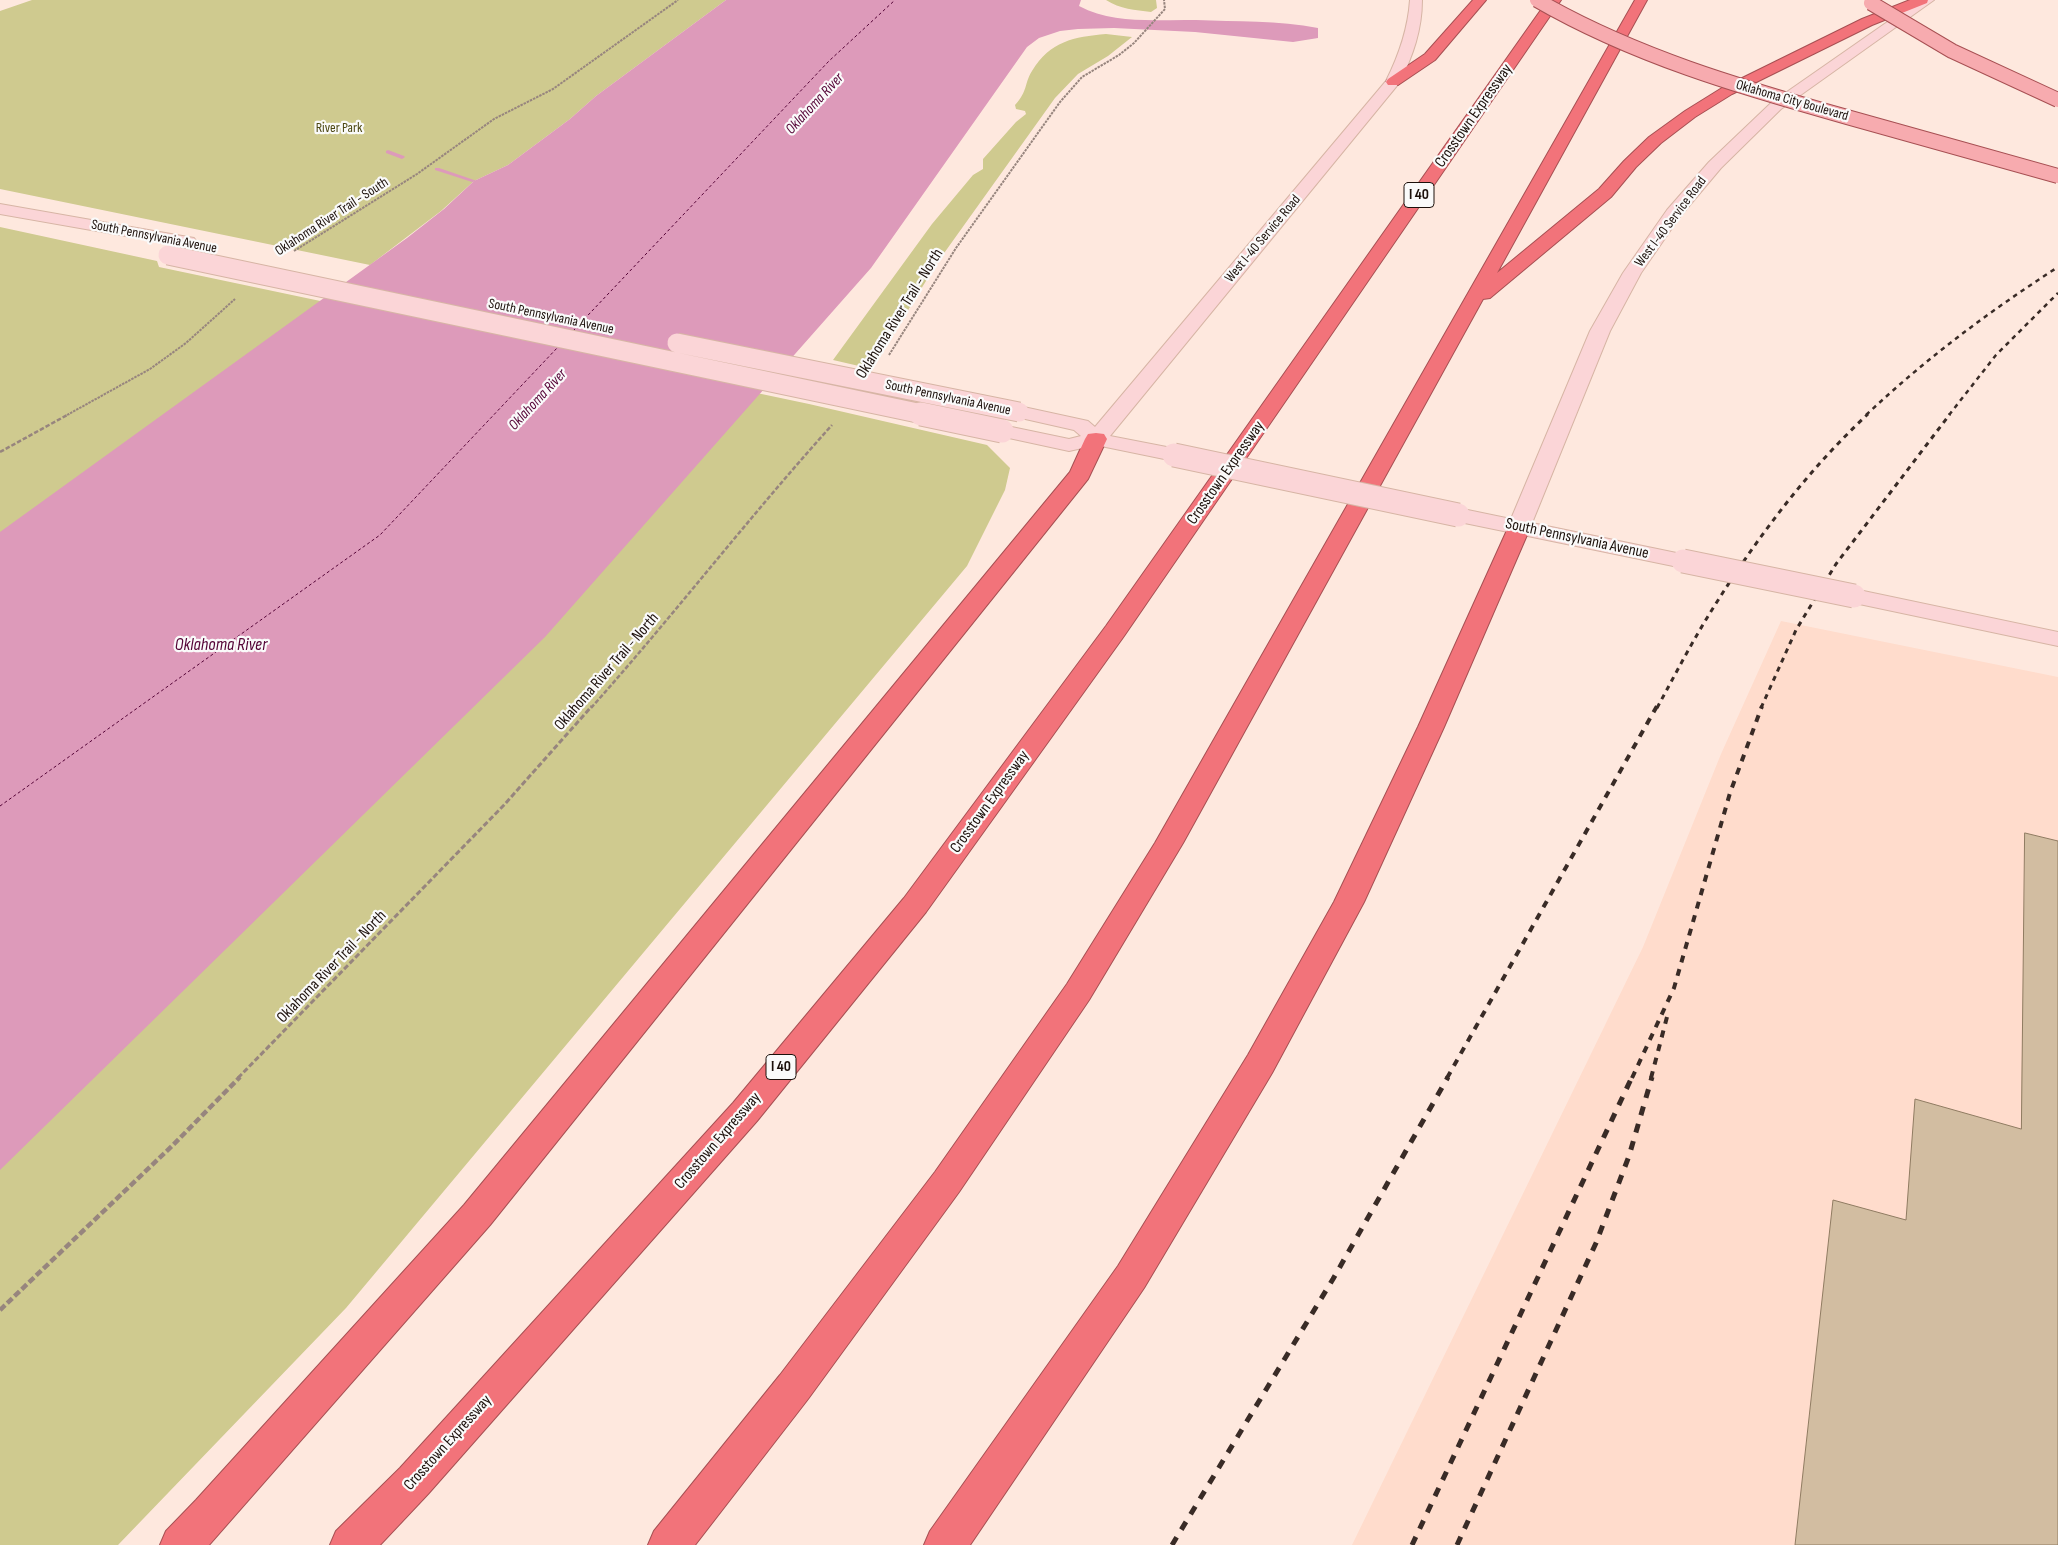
<!DOCTYPE html>
<style>
body{margin:0}
canvas{display:block;background:#fee8de}
</style>
<canvas width="2058" height="1545"></canvas>
<script>
const context = document.querySelector('canvas').getContext('2d');
context.lineJoin = 'round';
function paint(path, color) { context.fillStyle = color; context.fill(path, 'evenodd'); }
function stroke(path, color, width, dash) { context.strokeStyle = color; context.lineWidth = width; context.lineCap = dash ? 'butt' : 'round'; context.setLineDash(dash || []); context.stroke(path); }
function write(font, color, halo, rows, align = 'center') {
  context.font = font + ' "Sofia Sans Condensed",sans-serif'; context.lineWidth = 4.5; context.setLineDash([]); context.textBaseline = 'middle'; context.strokeStyle = halo; context.fillStyle = color; for (const [text, x, y, turn = 0] of rows) {
    context.save(); context.translate(x, y); context.rotate((+turn || 0) * Math.PI / 180); context.textAlign = isNaN(turn) ? turn : align; if (halo) context.strokeText(text, 0, 0); context.fillText(text, 0, 0); context.restore();
  }
}
paint(new Path2D(`
 M1781 621 2058 677V1545H1352L1643 947 1721 754Z`), '#ffdccc');
paint(new Path2D(`
 M32 0H726L596 96 570 119 508 165 474 181 441 211 370 265 0 189V11Z
 M1106 0H1156L1157 8 1151 12C1135 10 1120 9 1106 0Z
 M1106 34 1132 37 1108 56 1078 74 1055 98 937 263 872 369 833 360 932 224 973 175 983 169V159L1016 122 1026 114 1025 111 1016 109 1015 105C1028 91 1024 84 1032 71 1050 41 1074 37 1106 34Z
 M0 227 157 261 159 267 809 404 987 445 1010 468 1005 490 967 566 346 1308 118 1545H0Z`), '#cfca8f');
paint(new Path2D(`
 M726 0H1081L1079 6C1115 25 1157 19 1196 20 1236 22 1279 20 1318 28V38L1293 42 1195 32 1114 28 1078 29 1060 31 1039 38 1027 47 871 268 545 637 0 1170V532L407 238 444 209 474 181 508 165 570 119 596 96Z`), '#dd9aba');
paint(new Path2D(`
 M388 150 404 156 405 157 402 159 386 153V151Z
 M435 168H439L477 181 472 182 435 170Z`), '#dd9aba');
stroke(new Path2D(`
 M573 331 829 61 895 0
 M0 806 380 535 558 347`), '#540336', 1, [3, 2.5]);
const building = new Path2D(`
 M2025 833 2058 841V1545H1795L1833 1200 1906 1220 1915 1099 2021 1129Z`);
paint(building, '#d2bda1');
stroke(building, '#907c62', 1);
const secondary = new Path2D(`
 M1410 0H1422C1422 30 1413 55 1400 82L1110 436 1182 450 1185 455 1182 460 1174 461 1096 445 1069 451 995 435 991 431 995 427 1002 425 1069 439 1081 436 1074 430 1012 416 1009 412 1012 408 1019 406 1088 421 1095 427 1386 81C1399 55 1408 29 1410 0Z
 M1919 0H1934L1781 109 1721 168 1679 218 1641 273 1610 331 1532 523 1691 556 1695 561 1691 566 1683 568 1450 520 1447 515 1450 510 1458 508 1511 519 1590 331 1623 273 1667 210 1709 162 1771 103Z
 M0 204 188 237 194 238 197 242 194 246 188 247 0 214Z
 M1854 589 2058 632V646L1845 601 1842 596 1845 591Z`);
const motorway = new Path2D(`
 M1473 0H1486L1435 60 1398 85H1388L1386 82 1388 79 1425 54Z
 M1548 0H1561L1124 636 926 912 757 1121 428 1494 380 1545H330L336 1531 400 1468 733 1103 904 898 1106 626Z
 M1635 0H1647L1497 273 1599 189 1624 161 1649 137 1685 111 1722 88 1862 19 1910 0H1928L1927 3 1872 25 1732 94 1695 117 1661 143 1636 167 1611 197 1490 298 1483 299 1183 843 1089 1000 959 1192 808 1399 695 1545H648L654 1531 780 1375 935 1172 1067 984 1155 843Z
 M1096 433 1104 434 1107 439 1088 479 490 1225 209 1545H160L166 1531 196 1500 464 1205 1070 472 1085 439 1088 434Z
 M1519 521 1527 523 1530 528 1444 727 1364 902 1272 1073 1144 1288 970 1545H924L930 1531 1118 1266 1248 1055 1334 902 1418 727 1508 528 1511 523Z`);
stroke(secondary, '#d7b5a5', 2);
stroke(motorway, '#a75053', 2);
stroke(new Path2D(`
 M294 251 417 174 494 119 553 89 678 0
 M889 355 956 248 1060 102 1082 77 1119 55 1134 43 1165 9 1164 0
 M67 415 150 369 186 343 235 299`), '#97857e', 2, [2.5, 1]);
stroke(new Path2D(`
 M0 452 69 414
 M591 708C674 615 749 517 832 425`), '#97857e', 2.5, [4.5, 2]);
stroke(new Path2D(`
 M238 1078 504 805 592 706`), '#97857e', 3, [5.5, 2.5]);
stroke(new Path2D(`
 M0 1310 173 1145 240 1077`), '#97857e', 4.5, [7, 3]);
paint(secondary, '#fbd5d7');
paint(motorway, '#f2737a');
stroke(new Path2D(`
 M1866 415C1928 357 1987 313 2058 267
 M1949 415 1996 355 2058 293`), '#392b26', 2.5, [4.5, 4.5]);
stroke(new Path2D(`
 M1657 708C1676 673 1694 638 1715 605 1759 535 1808 470 1868 414
 M1761 708 1796 630 1836 564 1950 414`), '#392b26', 3, [5, 5]);
stroke(new Path2D(`
 M1447 1078 1657 706
 M1632 1078 1674 988 1730 793 1762 706
 M1651 1078 1667 1017`), '#392b26', 4, [7, 7]);
stroke(new Path2D(`
 M1172 1545 1333 1279 1448 1077
 M1412 1545 1632 1077
 M1457 1545 1596 1243 1629 1156 1652 1077`), '#392b26', 5, [9, 9]);
const secondaryBridgeFar1 = new Path2D(`
 M168 255 927 415
 M677 343 1019 412`);
const secondaryBridge = new Path2D(`
 M921 414 1002 431
 M1174 455 1458 515
 M1683 561 1854 596`);
const primaryBridge = new Path2D(`
 M1537 0C1634 56 1740 87 1847 117 1917 137 1988 156 2058 176
 M1871 3 1952 51 2058 100`);
stroke(secondaryBridgeFar1, '#d7b5a5', 21, []);
stroke(secondaryBridge, '#d7b5a5', 25, []);
stroke(primaryBridge, '#a75053', 16, []);
stroke(secondaryBridgeFar1, '#fbd5d7', 19);
stroke(secondaryBridge, '#fbd5d7', 23);
stroke(primaryBridge, '#f7abaf', 14);
write('14px', '#1c100b', '#fafafa', [
 ["Oklahoma City Boulevard",1792,101,16],
 ["Oklahoma River Trail - South",332,217,-33],
 ["West I-40 Service Road",1671,222,-53],
 ["South Pennsylvania Avenue",154,237,11],
 ["West I-40 Service Road",1263,239,-50],
 ["South Pennsylvania Avenue",551,317,12],
 ["South Pennsylvania Avenue",948,398,12]
]);
write('14px', '#4c4712', '#fafafa', [
 ["River Park",339,128]
]);
write('italic 15px', '#540336', '#fafafa', [
 ["Oklahoma River",815,104,-47],
 ["Oklahoma River",538,400,-47]
]);
for (const [x, y, w] of [
 [1419,195,30],
 [781,1067,30]
]) { const box = new Path2D(); box.roundRect(x - w / 2, y - 12.5, w, 25, 4); context.fillStyle = '#fafafa'; context.fill(box); stroke(box, '#1c100b', 1); }
write('bold 15px', '#1c100b', null, [
 ["I 40",1419,195],
 ["I 40",781,1067]
]);
write('16px', '#1c100b', '#fafafa', [
 ["Crosstown Expressway",1474,116,-55],
 ["Oklahoma River Trail - North",900,314,-58],
 ["Crosstown Expressway",1226,473,-55],
 ["South Pennsylvania Avenue",1577,539,12],
 ["Oklahoma River Trail - North",607,672,-49],
 ["Crosstown Expressway",990,802,-54],
 ["Oklahoma River Trail - North",332,967,-46],
 ["Crosstown Expressway",718,1141,-49],
 ["Crosstown Expressway",448,1443,-48]
]);
write('italic 18px', '#540336', '#fafafa', [
 ["Oklahoma River",221,645]
]);
</script>
